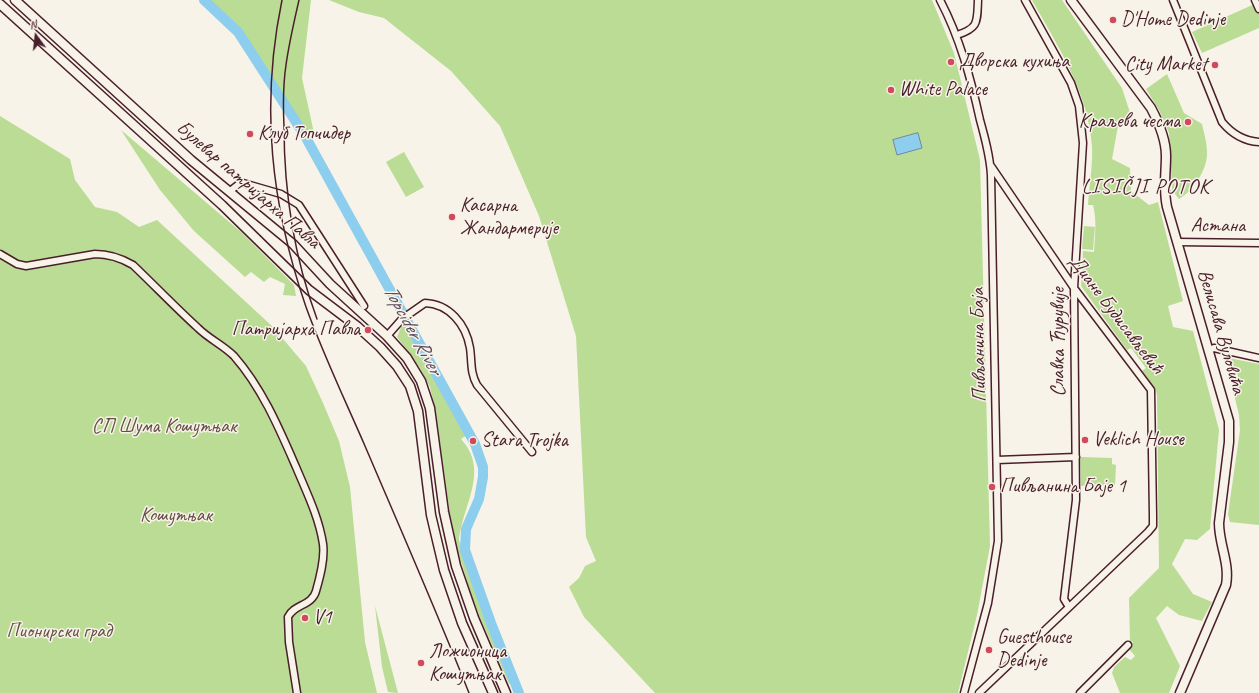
<!DOCTYPE html>
<meta charset="utf-8">
<style>
body{margin:0}
#map{position:relative;width:1259px;height:693px;overflow:hidden;background:#f7f3e8;font-family:Caveat,sans-serif}
canvas{display:block}
.north{position:absolute;left:16px;top:16px;width:40px;height:40px;-webkit-text-stroke:3px #f7f3e8;paint-order:stroke;rotate:345deg;font-size:11px;font-weight:700;line-height:16px;text-align:center;color:#4a1f2b}
.north::after{content:'';display:block;margin:auto;width:14px;height:18px;background:#4a1f2b;clip-path:polygon(50% 0,100% 100%,50% 72%,0 100%)}
</style>
<div id="map">
<canvas width="1259" height="693"></canvas>
<div class="north">N</div>
</div>
<script>
const context = document.querySelector('canvas').getContext('2d');
context.lineJoin = 'round';
function paint(path, color) { context.fillStyle = color; context.fill(path, 'evenodd'); }
function stroke(path, color, width, dash) { context.strokeStyle = color; context.lineWidth = width; context.lineCap = dash ? 'butt' : 'round'; context.setLineDash(dash || []); context.stroke(path); }
function write(font, color, halo, rows, align = 'center') {
  context.font = font + ' Caveat,sans-serif'; context.lineWidth = 3; context.setLineDash([]); context.textBaseline = 'middle'; context.strokeStyle = halo; context.fillStyle = color; for (const [text, x, y, turn = 0] of rows) {
    context.save(); context.translate(x, y); context.rotate((+turn || 0) * Math.PI / 180); context.textAlign = isNaN(turn) ? turn : align; if (halo) context.strokeText(text, 0, 0); context.fillText(text, 0, 0); context.restore();
  }
}
paint(new Path2D(`
 M204 0H311L302 78 314 133 305 136 238 32Z
 M329 0H932L954 53 980 160 990 546 977 615 958 693H655L584 617 569 587 579 578 585 566 596 561 586 537 576 336 539 216 500 126 451 71 384 18 359 12Z
 M1032 0H1062L1122 88 1132 119 1118 126 1112 159 1130 168 1131 191 1149 205 1158 202 1183 301 1168 306 1173 327 1193 331 1219 430 1210 529 1197 540 1185 539 1172 564 1193 594 1212 602 1202 621 1179 615 1167 606 1156 618 1180 666 1169 693H1120L1112 673 1114 667 1125 657 1131 660 1135 656 1129 649 1133 642 1130 641 1129 598 1159 568 1157 395 1155 388 1142 371 1146 368 1131 348 1127 350 1081 286 1083 251 1094 252C1095 236 1097 220 1093 205H1088C1089 186 1093 165 1092 147 1089 93 1057 45 1032 0Z
 M1259 2V28L1202 53 1192 32Z
 M1167 74 1184 113 1202 124C1204 133 1207 143 1207 152 1208 169 1193 191 1179 199L1172 190 1169 133 1159 110 1146 89Z
 M0 116 70 159 75 180 95 207 117 212 139 227 157 220 272 326 306 366 323 403 339 441 350 487 365 642 377 693H0Z
 M121 130 241 232 294 285 296 296 283 295 285 284 270 277 264 282 251 272 245 277 194 231 160 190Z
 M404 152 424 187 406 197 386 162Z
 M1084 226 1095 227 1093 250 1082 249Z
 M404 320 467 435 461 439C490 471 463 504 459 540L512 682 509 684 472 599 458 551 450 515 436 413 430 387 420 368 397 337Z
 M1224 357 1259 364V525L1230 522 1228 514 1240 430 1239 415 1233 390 1240 382 1236 370 1224 364Z
 M1080 457 1112 458V464L1116 465 1115 485 1081 486Z
 M375 606 398 693 388 692 382 667Z`), '#badc95');
const water = new Path2D(`
 M918 133 922 148 897 155 893 140Z`);
paint(water, '#8dceee');
stroke(water, '#7288a0', 1);
stroke(new Path2D(`
 M204 0 238 32 305 136 475 444 483 467V477L479 499 466 529 465 550 491 623 519 693`), '#8dceee', 10);
const street = new Path2D(`
 M940 0C960 38 971 79 980 120 985 138 990 156 991 175L998 541 988 603 964 693
 M1025 0 1071 83 1079 106 1083 143 1074 288 1076 500 1064 599 1069 607
 M1173 0 1222 122C1232 134 1243 141 1259 142
 M1255 0 1259 9
 M957 35C979 28 977 22 978 0
 M230 191 239 184 243 183 281 194 299 205 364 306
 M1177 242 1259 243
 M0 254 17 264 26 266 95 254C109 254 121 258 133 265 155 286 176 308 198 328 209 339 223 345 234 356 262 388 279 428 296 467 306 491 319 517 323 544 325 559 320 577 316 591 312 606 294 604 288 617L289 642 297 693
 M387 336 402 319 425 303C449 304 466 324 470 348 472 361 470 373 477 385L532 452
 M1209 350 1214 348 1259 358
 M997 460 1076 457
 M979 693 1148 532 1153 526V516L1151 390 1074 288 991 166
 M1080 693 1128 645`);
const secondary = new Path2D(`
 M15 0 191 160 293 244 330 284 387 336 407 358 421 381 430 408 444 512 456 566 474 618 506 693
 M1071 0 1151 108C1159 123 1166 139 1166 156 1166 173 1163 189 1167 207L1229 421V442L1219 523C1219 545 1230 563 1226 585L1180 693
 M0 4 222 205 309 290 358 327 380 347 397 366 410 386 418 411 431 515 444 570 462 623 493 693`);
stroke(street, '#4a1f2b', 9);
stroke(secondary, '#4a1f2b', 11);
stroke(street, '#f7f3e8', 6);
stroke(secondary, '#f7f3e8', 8);
stroke(new Path2D(`
 M282 0C260 106 271 205 306 307 323 354 345 400 365 446 400 528 436 610 469 693
 M299 0C294 22 289 43 286 65 283 85 283 105 284 126 284 192 294 257 317 319`), '#4a1f2b', 1.5);
for (const [x, y, r, color] of [
 [1113,20,4,"#d1495b"],
 [951,62,4,"#d1495b"],
 [1215,65,4,"#d1495b"],
 [891,90,4,"#d1495b"],
 [1188,122,4,"#d1495b"],
 [250,134,4,"#d1495b"],
 [452,217,4,"#d1495b"],
 [368,330,4,"#d1495b"],
 [1085,440,4,"#d1495b"],
 [473,441,4,"#d1495b"],
 [992,487,4,"#d1495b"],
 [305,618,4,"#d1495b"],
 [989,650,4,"#d1495b"],
 [421,663,4,"#d1495b"]
]) { const dot = new Path2D(); dot.arc(x, y, r, 0, 2 * Math.PI); context.fillStyle = color; context.fill(dot); stroke(dot, '#f7f3e8', 1.5); }
write('20px', '#4a1f2b', '#f7f3e8', [
 ["D'Home Dedinje",1121,20],
 ["Дворска кухиња",959,62],
 ["City Market",1207,65,"right"],
 ["White Palace",899,90],
 ["Краљева чесма",1180,122,"right"],
 ["Клуб Топчидер",258,134],
 ["Касарна",460,206],
 ["Жандармерије",460,229],
 ["Патријарха Павла",360,330,"right"],
 ["Veklich House",1093,440],
 ["Stara Trojka",481,441],
 ["Пивљанина Баје 1",1000,487],
 ["V1",313,618],
 ["Guesthouse",997,638],
 ["Dedinje",997,661],
 ["Ложионица",429,652],
 ["Кошутњак",429,675]
], 'left');
write('20px', '#4a1f2b', '#f7f3e8', [
 ["Булевар патријарха Павла",248,185,41],
 ["Астана",1218,226,1],
 ["Диане Будисављевић",1116,315,53],
 ["Велисава Вуловића",1221,332,74],
 ["Славка Ћурувије",1059,342,-90],
 ["Пивљанина Баја",979,345,-91]
]);
write('20px', '#664e46', '#f7f3e8', [
 ["СП Шума Кошутњак",164,427],
 ["Кошутњак",176,516],
 ["Пионирски град",59,632]
]);
context.letterSpacing = '1px';
write('21px', '#4a1f2b', '#f7f3e8', [
 ["LISIČJI POTOK",1146,187]
]);
context.letterSpacing = '0px';
write('italic 21px', '#5b4b5c', '#f7f3e8', [
 ["Topcider River",412,330,61]
]);
</script>
